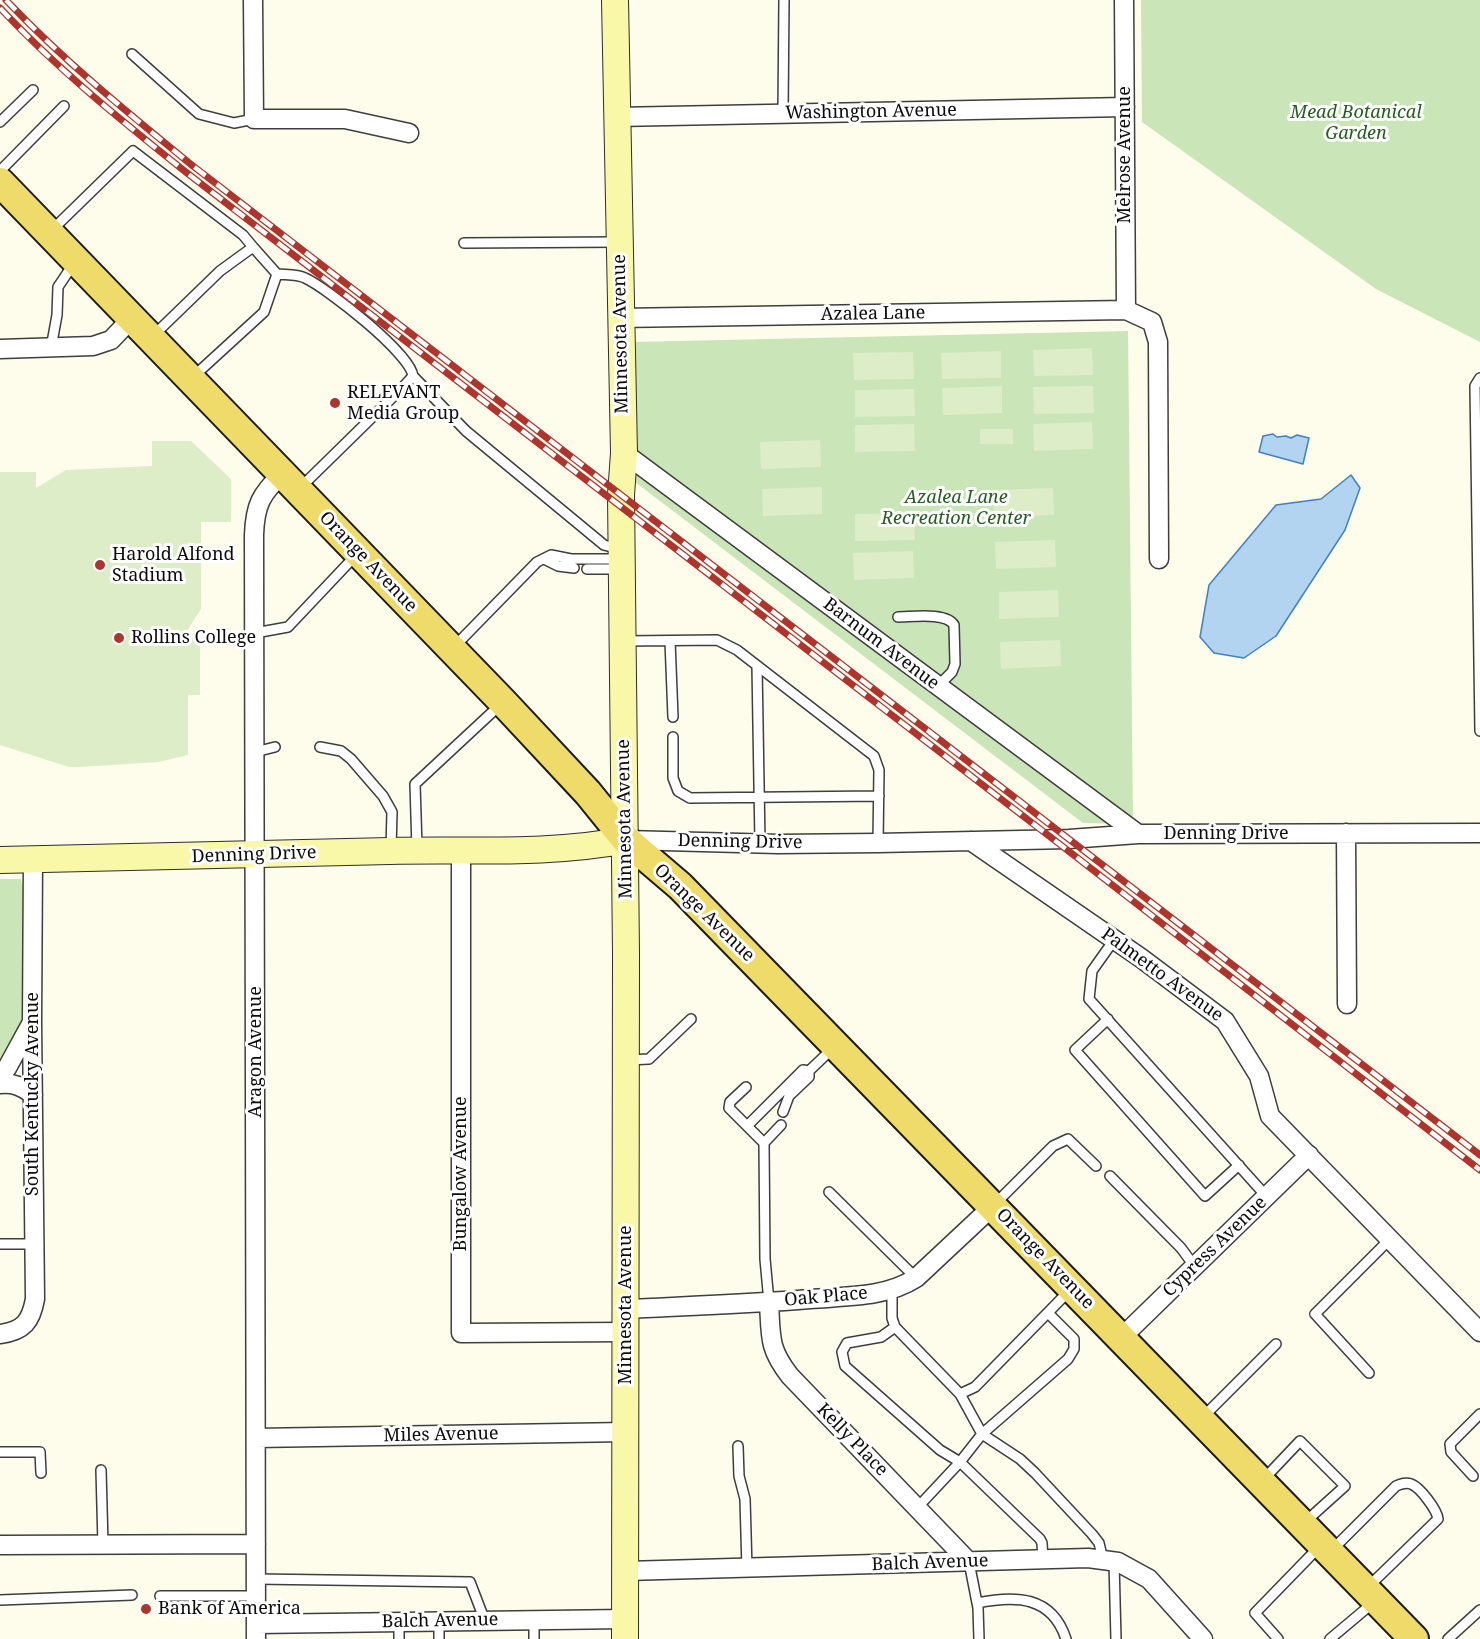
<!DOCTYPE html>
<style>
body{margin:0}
canvas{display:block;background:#fefcea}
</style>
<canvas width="1480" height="1639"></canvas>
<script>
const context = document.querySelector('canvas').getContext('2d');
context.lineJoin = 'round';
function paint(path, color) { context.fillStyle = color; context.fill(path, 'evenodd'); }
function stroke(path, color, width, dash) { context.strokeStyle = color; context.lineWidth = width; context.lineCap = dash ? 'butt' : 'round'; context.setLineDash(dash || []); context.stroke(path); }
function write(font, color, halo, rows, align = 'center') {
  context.font = font + ' "Noto Serif",serif'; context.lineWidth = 6; context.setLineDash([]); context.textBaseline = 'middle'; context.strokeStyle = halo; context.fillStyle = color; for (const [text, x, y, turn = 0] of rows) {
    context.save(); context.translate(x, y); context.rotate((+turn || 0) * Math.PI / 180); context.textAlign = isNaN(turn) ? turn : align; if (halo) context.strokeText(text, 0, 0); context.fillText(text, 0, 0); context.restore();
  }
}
paint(new Path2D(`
 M1141 0H1480V342L1376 289 1142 122Z
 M1128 331 1133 824 1083 823 635 482 634 342Z
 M0 879H21C28 916 32 1007 15 1041 11 1047 5 1053 0 1059Z`), '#cae5b7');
paint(new Path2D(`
 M1092 348 1093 375 1034 376 1033 350Z
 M1001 351V378L942 379 941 353Z
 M913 352 914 379 854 380 853 353Z
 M1002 386V413L943 415 942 388Z
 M1093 386 1094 413 1034 414 1033 387Z
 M914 389 915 416 855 417V390Z
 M1092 422 1093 449 1034 451 1033 424Z
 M914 424 915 451 855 452V425Z
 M980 429H1013V444H980Z
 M820 440 821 467 761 469 760 442Z
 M152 441H191L231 479V522H201V609L185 634 200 635V695H188V755L159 762 79 767H69L0 745V472H36V488L66 470 152 466Z
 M822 487V514L763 516 762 489Z
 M1053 488 1054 515 994 517 993 490Z
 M914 513 915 540 855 541V514Z
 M1055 540 1056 567 996 569 995 542Z
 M913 551 914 578 854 580 853 553Z
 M1058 590 1059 617 999 619V592Z
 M1060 640 1061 666 1001 669 1000 642Z`), '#dcedc8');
const water = new Path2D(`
 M1273 434 1277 437 1286 436 1291 438 1297 435 1309 438 1303 464 1259 452 1263 436Z
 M1351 475 1360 488 1345 530 1276 636 1244 658 1214 653 1200 637 1209 585 1276 505 1321 499Z`);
paint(water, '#b2d4f1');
stroke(water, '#3f81c3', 1.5);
const lane = new Path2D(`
 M132 54 199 114 234 123 254 119
 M783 113 784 0
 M0 122 33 90
 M0 171 64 106
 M51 231 133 151 243 235 253 247
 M464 243 618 242
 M277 274C286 275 297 274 305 278 327 288 410 353 413 376L403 387 300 488
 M153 336 220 271 253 247 277 274 264 312 194 376
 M51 348 57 315 58 287 74 263
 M413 376 466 431 604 545 619 549
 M1480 378 1475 386 1480 731
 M544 559 558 566 574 568
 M587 569H619
 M898 617C912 617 946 612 954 625L955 664 952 672 938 686
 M255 633 288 627 357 554
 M625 641 717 640 737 650 874 756 879 770 878 843
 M670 641 673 717
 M454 647 537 562 551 555 571 559H621
 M757 666 760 843
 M673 737V778L678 791 690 798 879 796
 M320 747 341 751 351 759 383 796 392 812 391 849
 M255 752 275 747
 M417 848 415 784 501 704
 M1114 940 1092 971 1089 999 1267 1197
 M1108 1019 1075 1050 1205 1196 1239 1165
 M628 1060 649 1059 691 1019
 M746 1087 730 1102 729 1108 747 1126
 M783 1112 789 1096 809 1077V1071L833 1048
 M781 1125 764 1143 747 1126 803 1070 809 1071
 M764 1143 765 1259 769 1302
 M1110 1176 1181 1248 1195 1267
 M829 1192 916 1278
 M994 1205 1053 1146 1068 1139 1096 1166
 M0 1244H34
 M892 1289V1318L895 1327 960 1394 982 1434 1020 1459 1035 1473 1092 1534 1099 1543 1103 1560
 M895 1327 881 1337 847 1343 842 1352 845 1366 940 1450 960 1462 1040 1539 1042 1543 1043 1560
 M1369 1373 1315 1314 1390 1239
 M960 1394 975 1387 1071 1289
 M1202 1418 1276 1344
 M738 1446 739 1476 745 1499 747 1569
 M0 1452H40L41 1473
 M101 1470 103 1544
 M1473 1476 1451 1452 1450 1444 1480 1414
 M1263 1480 1300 1441 1345 1486 1304 1523
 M917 1508 960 1462 982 1434 1068 1359 1074 1349V1339L1048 1313
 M1331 1551 1396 1486C1401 1484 1406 1482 1411 1484 1420 1487 1437 1510 1438 1519L1367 1588
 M969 1562 978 1608 979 1639
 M1114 1562 1116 1639
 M256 1579 470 1582 485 1621
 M160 1596H256
 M0 1600 132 1595
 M977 1603C1016 1595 1052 1596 1066 1639
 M534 1620V1639
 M439 1621V1639
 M399 1622V1639
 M1278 1639 1255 1613 1320 1546
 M1330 1639 1374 1602
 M1448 1639 1480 1610`);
const street = new Path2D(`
 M253 0 254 119H345L409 133
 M1124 0 1126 310
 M616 117 1125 107
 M620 318 1126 310 1152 322 1158 342 1159 559
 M0 349 93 346 111 340 132 318
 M624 453 1138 834
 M1346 833 1347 1004
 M626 840 778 844 878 843 1069 839 1138 834 1480 833
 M971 841 1141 958 1225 1021 1259 1076 1270 1116 1480 1332
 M461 850V1333L626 1332
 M0 1076 7 1068 31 1024
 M0 1084C14 1083 22 1086 33 1095
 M769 1302C771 1336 768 1348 790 1376L969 1562
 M627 1309C688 1306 749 1304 810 1299 845 1296 885 1298 916 1278L993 1206
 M0 1334C24 1331 31 1321 35 1299L32 1023 33 860
 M1121 1338 1309 1155
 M256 1438 626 1432
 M0 1545 256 1544
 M626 1571 1088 1558 1118 1562 1149 1579 1203 1639
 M256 1624 625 1619
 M256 1639 254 535C255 505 261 494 282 474`);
const secondary = new Path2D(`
 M615 0 624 453 621 495 626 953 625 1639
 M0 860C130 858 260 855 390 851 468 849 549 855 626 840`);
const primary = new Path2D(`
 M0 182 503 702 588 793 626 840 680 886 1414 1639`);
stroke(lane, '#3e3e3e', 12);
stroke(street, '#3e3e3e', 21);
stroke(secondary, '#2d2d2d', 28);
stroke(primary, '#1c1c1c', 32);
stroke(lane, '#fff', 9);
stroke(street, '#fff', 18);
stroke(secondary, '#f9f8a9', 26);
stroke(primary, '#efdb69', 28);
const rail = new Path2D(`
 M6 0C64 61 128 113 193 166L1480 1155
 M0 8C57 69 122 121 187 173L1053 839 1480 1170`);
stroke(rail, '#b0342e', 7);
stroke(rail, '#fff', 4.5, [14]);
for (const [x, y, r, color] of [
 [335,403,6,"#b0342e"],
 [100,565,6,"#b0342e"],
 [119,638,6,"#b0342e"],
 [146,1609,6,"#b0342e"]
]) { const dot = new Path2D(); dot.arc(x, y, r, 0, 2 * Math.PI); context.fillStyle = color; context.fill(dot); stroke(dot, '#fff', 2); }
write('18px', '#0b0b0b', '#fff', [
 ["Washington Avenue",871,112,-1],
 ["Melrose Avenue",1125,155,-90],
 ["Azalea Lane",873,314,-1],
 ["Minnesota Avenue",621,334,-91],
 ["Orange Avenue",368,562,46],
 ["Barnum Avenue",881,644,37],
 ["Minnesota Avenue",625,819,-91],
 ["Denning Drive",1226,834],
 ["Denning Drive",740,842,1],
 ["Denning Drive",254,855,-2],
 ["Orange Avenue",704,913,44],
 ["Palmetto Avenue",1162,975,36],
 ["Aragon Avenue",256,1052,-90],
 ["South Kentucky Avenue",33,1094,-90],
 ["Bungalow Avenue",461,1174,-90],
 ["Cypress Avenue",1215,1247,-44],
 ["Orange Avenue",1045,1259,46],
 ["Oak Place",826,1297,-5],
 ["Minnesota Avenue",626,1305,-90],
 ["Miles Avenue",441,1435,-1],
 ["Kelly Place",852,1440,46],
 ["Balch Avenue",930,1563,-2],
 ["Balch Avenue",440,1621,-1]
]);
write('italic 18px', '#275d21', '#fff', [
 ["Mead Botanical",1356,113],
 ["Garden",1356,134],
 ["Azalea Lane",956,498],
 ["Recreation Center",956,519]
]);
write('18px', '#0b0b0b', '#fff', [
 ["RELEVANT",347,393],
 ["Media Group",347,414],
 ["Harold Alfond",112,555],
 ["Stadium",112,576],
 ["Rollins College",131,638],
 ["Bank of America",158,1609]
], 'left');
</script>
